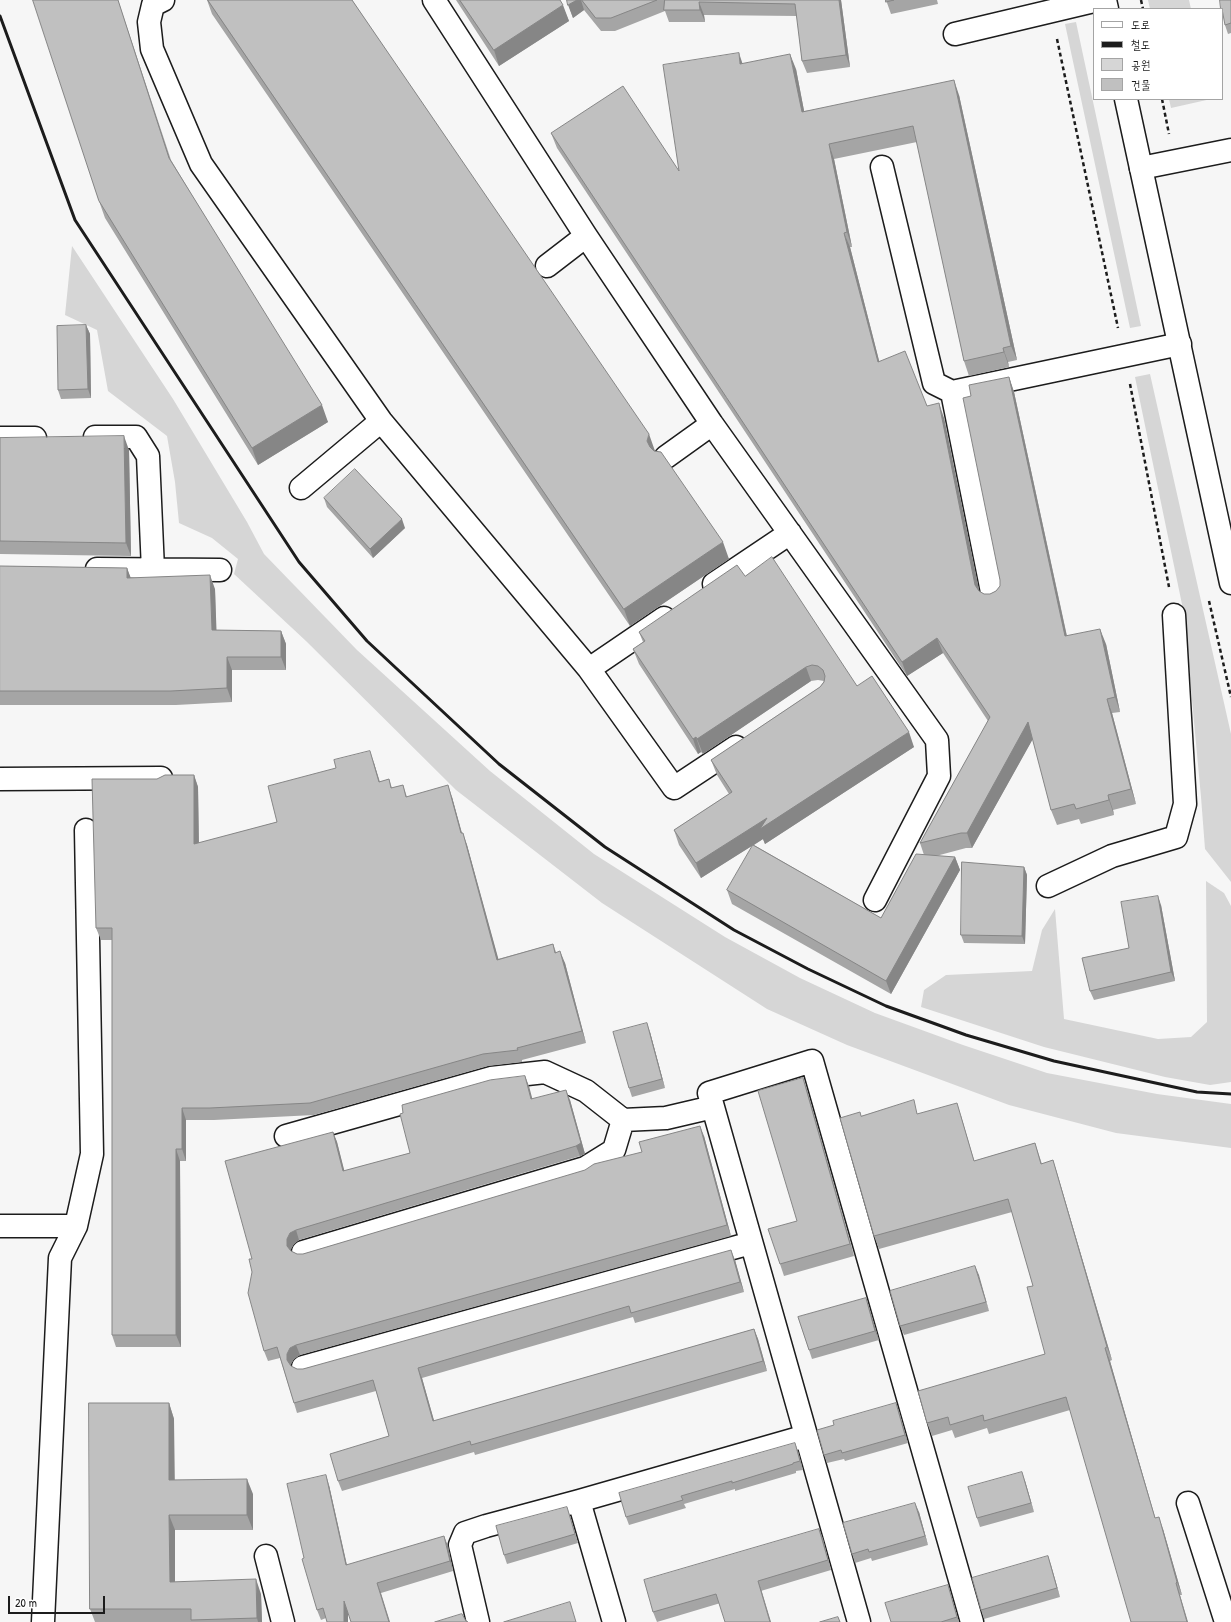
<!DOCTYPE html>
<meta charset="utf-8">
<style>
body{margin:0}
#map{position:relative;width:1231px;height:1622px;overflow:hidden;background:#f6f6f6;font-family:"Patrick Hand","Poor Story",sans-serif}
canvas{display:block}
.legend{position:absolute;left:1093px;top:8px;width:130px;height:92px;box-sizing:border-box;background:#fff;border:1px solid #a4a4a4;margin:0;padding:5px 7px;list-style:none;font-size:12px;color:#1c1c1c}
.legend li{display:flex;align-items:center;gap:8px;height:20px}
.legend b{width:20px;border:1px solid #a4a4a4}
.scale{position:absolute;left:8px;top:1596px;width:97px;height:18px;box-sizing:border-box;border:2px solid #1c1c1c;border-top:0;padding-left:5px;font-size:12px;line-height:14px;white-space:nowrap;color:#1c1c1c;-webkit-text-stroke:3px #fff;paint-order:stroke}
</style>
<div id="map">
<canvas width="1231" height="1622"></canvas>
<ul class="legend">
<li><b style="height:5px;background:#fff"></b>도로</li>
<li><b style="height:5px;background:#1c1c1c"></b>철도</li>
<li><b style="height:11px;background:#d6d6d6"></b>공원</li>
<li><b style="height:11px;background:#c0c0c0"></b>건물</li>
</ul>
<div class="scale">20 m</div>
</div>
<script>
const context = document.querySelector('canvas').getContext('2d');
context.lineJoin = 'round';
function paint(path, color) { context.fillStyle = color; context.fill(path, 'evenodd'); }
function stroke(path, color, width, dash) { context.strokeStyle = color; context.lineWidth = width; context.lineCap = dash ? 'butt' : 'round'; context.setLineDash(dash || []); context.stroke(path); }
paint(new Path2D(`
 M1148 0H1189L1191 9H1150Z
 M1076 22 1141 326 1130 328 1065 24Z
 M1169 99H1211L1171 108Z
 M72 246 173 399 247 522 264 554 357 650 490 771 594 854 725 937 800 978 875 1013 963 1045 1047 1073 1157 1094 1231 1104V1148L1116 1133 1009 1105 847 1045 767 1009 602 903 456 790 306 641 234 574 238 559 212 538 179 523 175 482 167 436 108 391 97 330 65 315Z
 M1150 374 1231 734V882L1205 849 1201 797 1184 614 1135 377Z
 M1206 881 1224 893 1231 906V1082L1210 1085 1165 1077 1044 1047 921 1007 924 990 946 975 1032 971 1042 930 1055 909 1064 1019 1158 1039 1191 1037 1207 1022Z`), '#d6d6d6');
const minor = new Path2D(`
 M163 0 153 5 149 22 152 49 201 164 381 421 589 669 674 788 736 747
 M434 0 586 236 712 424 937 740 939 776 875 900
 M955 34 1098 0
 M882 167 934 383 952 392 1180 344
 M1141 168 1231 150
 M547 266 586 236
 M952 392 993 597
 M95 437H136L148 456 153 570
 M0 438H35
 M666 457 712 424
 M301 488 381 421
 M97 569 220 570
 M714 584 790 533
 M589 669 664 618
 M0 779 161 778
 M1048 886 1112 856 1176 837 1185 804 1174 615
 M286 1136 491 1078 545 1072 586 1091 623 1120 666 1118 713 1107
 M0 1226H76
 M303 1252 585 1168 614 1150 623 1120
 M303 1367 751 1243
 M579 1501 614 1622
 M1188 1503 1226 1622
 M266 1556 283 1622
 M43 1622 60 1258 76 1226 92 1154 86 830
 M478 1622 460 1545 465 1533 486 1526 579 1501 806 1436
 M859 1622 709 1093 812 1061 972 1622`);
const major = new Path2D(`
 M1105 0 1107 9
 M1126 99 1231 583`);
stroke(minor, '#1c1c1c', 25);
stroke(major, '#1c1c1c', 25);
stroke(new Path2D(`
 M1141 0 1143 9
 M1057 39 1118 328
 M1162 99 1169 134
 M1130 384 1169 587
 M1209 601 1231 697`), '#1c1c1c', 2.5, [4, 3]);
stroke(minor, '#fff', 22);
stroke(major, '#fff', 22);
stroke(new Path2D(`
 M0 16 75 220 299 562 367 641 499 764 605 847 734 930 808 969 886 1006 966 1035 1054 1061 1197 1092 1231 1094`), '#1c1c1c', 3);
paint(new Path2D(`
 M33 0H118L171 160 328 422 258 465 105 218 99 201Z
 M207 0H352L655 451 729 559 630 626 212 14Z
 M456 0H560L569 21 499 66Z
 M567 0H841L850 67 807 73 802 61 797 16 704 15 705 22H669L665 11 615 31H601L584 10 573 18Z
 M886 0H937L938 4 891 14Z
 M1231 0V33L1228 34 1225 25Z
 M742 64 796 69 804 111 959 95 1017 360 1008 362 1009 367 969 376 964 361 917 142 834 159 852 247H850L879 361 927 406 944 418 979 591 984 594H990L996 591 1000 586V580L971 396 1009 377 1014 392 1067 636 1106 644 1120 712 1112 713 1136 804 1113 810 1114 815 1081 824 1079 819 1057 825 1051 810 1033 738 972 848H966L936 856 955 857 960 870 891 994 732 904 727 890 753 845 701 878 679 845 674 830 729 794 717 775 711 760 820 687 824 681 818 680 811 681 703 754 701 752 698 754 639 664 633 649 643 642 639 632 745 576 857 686 914 747 765 844 763 839 754 845 881 918 924 855 920 843 988 721 943 653 907 676 557 148 551 133 679 171Z
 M86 325 90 334 91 398 61 399 58 390Z
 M0 438 129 450 131 556 0 554Z
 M324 498 405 528 373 558 327 507Z
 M0 566 127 568 130 577 215 589 216 630 281 631 286 644V670H232V702L176 705H0Z
 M374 763 380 782 389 779 392 788 403 785 407 797H452L462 833 467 845 498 959 553 944 556 952 565 963 586 1043 522 1060V1062L488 1066 314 1115 214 1120H186V1161H180L181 1347H116L112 1335V940H101L96 928 157 779 194 775 198 787 199 843 277 822Z
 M1024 867 1027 875 1025 944 964 943 961 935Z
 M1161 905 1175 981 1094 1000 1090 991 1129 948Z
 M650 1032 665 1088 632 1097 629 1088Z
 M525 1076 532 1099 570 1100 585 1154 580 1156 299 1240 294 1244 291 1249V1251L297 1254H303L704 1136 731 1236 300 1355 294 1359 291 1364V1366L297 1369H303L735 1260 744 1292 635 1323 633 1317 422 1378 434 1421 754 1329 758 1339 767 1371 475 1455 474 1452 342 1491 338 1481 389 1436 376 1391 297 1413 294 1403 280 1358 268 1361 264 1351 252 1272V1259L333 1132 337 1142 344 1171 410 1153Z
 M803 1078 807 1090 854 1256 784 1276 780 1264 797 1221Z
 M919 1114 961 1116 974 1161 1035 1143 1042 1164 1053 1160 1057 1173 1112 1360 1110 1361 1155 1518 1163 1529 1182 1595H1180L1070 1410 989 1434 987 1428 955 1438 952 1430 932 1436 927 1423 1045 1354 1033 1286 1012 1212 879 1249 874 1236 861 1116Z
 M975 1266 989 1311 904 1335 900 1326Z
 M866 1298 869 1307 879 1340 812 1359 798 1317Z
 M169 1403 174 1419V1480L253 1494V1530H175V1582L261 1594 262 1622H95L90 1609Z
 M899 1411 908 1443 845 1461 844 1459 827 1463 824 1455Z
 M798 1451 803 1470 796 1471V1473L735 1491V1489L684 1504 686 1508 629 1525 626 1517Z
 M1025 1481 1034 1512 980 1527 977 1518Z
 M329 1485 347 1565 448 1546 453 1571 381 1593 348 1613V1622H327L326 1618 321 1620 317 1610 304 1558Z
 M919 1512 928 1545 872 1561 871 1558 855 1563 852 1554Z
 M570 1516 578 1543 507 1564 504 1555Z
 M819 1529 823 1539 831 1570 657 1622 653 1612Z
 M1048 1556 1060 1597 984 1619 981 1610Z
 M948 1585 959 1622H891Z`), '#a5a5a5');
paint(new Path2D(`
 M118 0 175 175 169 158Z
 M577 0H581L584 10 573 18 568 5Z
 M839 0H841L850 67 846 55Z
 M699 2 704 15 705 22 700 10Z
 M563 5 569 21 499 66 494 50Z
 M739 53 744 68 740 64Z
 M790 54 796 69 807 126 802 112Z
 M954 80 959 95 1017 360 1011 346Z
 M829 144 834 159 852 247 847 232Z
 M844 233 850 247 883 376 878 362Z
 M86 325 90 334 91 398 88 389Z
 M1003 348 1008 362 1009 367 1004 352Z
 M1009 377 1014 392 1070 651 1065 636Z
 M939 403 944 418 981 599 975 585Z
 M322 405 328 422 258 465 252 448Z
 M649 434 655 451 654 458 647 441Z
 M124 436 129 450 131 556 126 543Z
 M402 519 405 528 373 558 370 549Z
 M723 542 729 559 630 626 624 609Z
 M127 568 132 581 127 578Z
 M210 575 215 589 217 644 212 630Z
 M1100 629 1106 644 1120 712 1115 697Z
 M281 631 286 644V670L281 657Z
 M937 638 943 653 907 676 902 662Z
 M227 657 232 670V702L227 688Z
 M806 667 811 681 703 754 697 739Z
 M1107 699 1112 713 1136 804 1131 789Z
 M1028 722 1034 737 972 848 967 833Z
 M909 732 914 747 765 844 763 839 701 878 696 863 767 818Z
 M696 737 701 752 698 754 693 739Z
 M370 751 374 763 383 794 379 782Z
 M194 775 198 787 199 856 194 844Z
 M448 785 452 797 465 845 461 833Z
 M1108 795 1113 810 1114 815 1109 800Z
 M463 833 467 845 502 972 497 960Z
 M955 857 960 870 891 994 886 981Z
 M1024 867 1027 875 1025 944 1022 936Z
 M1158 896 1161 905 1175 981 1171 972Z
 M560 951 565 963 586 1043 582 1031Z
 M647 1023 650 1032 665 1088 662 1079Z
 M525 1076 529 1086 535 1109 531 1099Z
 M803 1078 807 1090 854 1256 850 1244Z
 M566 1090 570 1100 585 1154 580 1156 576 1146Z
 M957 1103 961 1116 978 1174 974 1161Z
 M182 1108 186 1120V1161L182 1149Z
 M700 1126 704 1136 731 1236 727 1225Z
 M333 1132 337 1142 347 1181 343 1171Z
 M176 1149 180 1161 181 1347 176 1335Z
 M1053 1160 1057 1173 1112 1360 1107 1347Z
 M296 1230 299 1240 294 1244 291 1249V1256L287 1246V1239L290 1233Z
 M731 1250 735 1260 744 1292 740 1282Z
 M975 1266 979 1275 989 1311 986 1302Z
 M866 1298 869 1307 879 1340 875 1331Z
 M754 1329 758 1339 767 1371 763 1361Z
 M296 1345 300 1355 294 1359 291 1364V1371L287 1360V1354L290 1348Z
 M1105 1348 1110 1361 1159 1531 1155 1518Z
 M418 1368 422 1378 437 1431 433 1421Z
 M169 1403 174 1419 175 1495 169 1480Z
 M896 1403 899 1411 908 1443 905 1435Z
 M795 1443 798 1451 803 1470 800 1461Z
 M1022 1472 1025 1481 1034 1512 1031 1503Z
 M326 1475 329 1485 349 1575 346 1565Z
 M247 1479 253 1494V1530L247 1515Z
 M915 1503 919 1512 928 1545 925 1536Z
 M567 1507 570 1516 578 1543 575 1534Z
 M169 1515 175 1530V1597L170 1582Z
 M1159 1517 1163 1529 1182 1595 1177 1582Z
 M819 1529 823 1539 831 1570 828 1560Z
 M444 1536 448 1546 453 1571 450 1561Z
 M1048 1556 1051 1565 1060 1597 1057 1588Z
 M256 1579 261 1594 262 1622H258L257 1618Z
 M758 1581 762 1592 771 1622H770Z
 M377 1583 381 1593 390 1622H389Z
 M1176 1583 1180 1595 1188 1622H1187Z
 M948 1585 951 1594 959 1622 957 1617Z
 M344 1601 348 1611V1622H344Z`), '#868686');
const building = new Path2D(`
 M33 0H118L169 158 322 405 252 448 99 201Z
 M208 0H352L649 434 647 441 650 447 654 451 661 452 723 542 624 609Z
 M460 0H560L563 5 494 50Z
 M567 0H577L568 5Z
 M582 0H657L611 18H596Z
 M665 0H839L846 55 802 61 795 4 699 2 700 10H664Z
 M886 0H894L886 2Z
 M1220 0H1231V23L1225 25 1222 9H1221Z
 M739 53 740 64 790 54 802 112 954 80 1011 346 1003 348 1004 352 964 361 913 126 829 144 847 232 844 233 878 362 905 351 927 406 939 403 975 585 979 591 984 594H990L996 591 1000 586V580L963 398 971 396 969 385 1009 377 1065 636 1100 629 1115 697 1107 699 1131 789 1108 795 1109 800 1076 809 1074 804 1051 810 1028 722 967 833H961L920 843 990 717 937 638 902 662 551 133 623 86 679 171 663 65Z
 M86 325 88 389 58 390 57 326Z
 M124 436 126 543 0 541V438Z
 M355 469 402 519 370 549 324 498Z
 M772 557 857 686 872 676 909 732 760 829 767 818 696 863 674 830 732 792 711 760 820 687 824 682 825 676 823 670 818 666 812 665 806 667 697 739 696 737 693 739 633 649 645 641 639 632 737 565 745 576Z
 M0 566 127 568V578L210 575 212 630 281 631V657H227V688L171 691H0Z
 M370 751 379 782 389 779 391 788 403 785 406 797 448 785 461 833H463L497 960 553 944 555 953 560 951 582 1031 517 1048 518 1050 483 1054 310 1103 210 1108H182V1149H176V1335H112V928H96L92 779H157L165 775H194V844L277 822 268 786 336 768 334 760Z
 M753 845 881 918 916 854 955 857 886 981 727 890Z
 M962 862 1024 867 1022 936 961 935Z
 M1158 896 1171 972 1090 991 1082 958 1129 948 1121 902Z
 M647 1023 662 1079 629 1088 613 1032Z
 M525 1076 531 1099 566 1090 581 1143 576 1146 296 1230 290 1233 287 1239V1246L291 1251 297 1254H303L585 1170 594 1164 642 1152 639 1142 700 1126 727 1225 296 1345 290 1348 287 1354V1360L291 1366 297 1369H303L731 1250 740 1282 631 1313 629 1306 418 1368 433 1421 754 1329 763 1361 471 1445 470 1441 338 1481 330 1454 389 1436 373 1380 294 1403 277 1347 264 1351 248 1293 252 1272 249 1259H252L225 1161 333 1132 343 1171 410 1153 400 1114 403 1113 402 1105 490 1080Z
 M803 1078 850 1244 780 1264 768 1229 797 1221 758 1091Z
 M914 1100 917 1114 957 1103 974 1161 1035 1143 1041 1164 1053 1160 1107 1347 1105 1348 1155 1518 1159 1517 1177 1582 1176 1583 1187 1622H1131L1066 1397 984 1421 983 1415 950 1425 948 1417 927 1423 918 1391 1045 1354 1027 1287 1033 1286 1008 1199 874 1236 840 1118 860 1112 861 1116Z
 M975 1266 986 1302 900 1326 890 1291Z
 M866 1298 875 1331 809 1350 798 1317Z
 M89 1403H169V1480L247 1479V1515H169L170 1582 256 1579 257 1618 191 1620V1609H90Z
 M896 1403 905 1435 842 1453 841 1450 824 1455 817 1430 834 1425 833 1421Z
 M795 1443 800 1461 793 1463V1464L732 1483V1481L681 1496 683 1500 626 1517 619 1493Z
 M1022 1472 1031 1503 977 1518 968 1487Z
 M326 1475 346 1565 444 1536 450 1561 377 1583 389 1622H351L344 1601V1622H327L323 1608 317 1610 302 1559 304 1558 287 1484Z
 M915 1503 925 1536 869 1552 868 1549 852 1554 843 1523Z
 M567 1507 575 1534 504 1555 496 1526Z
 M819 1529 828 1560 758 1581 770 1622H725L716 1594 653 1612 644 1580Z
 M1048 1556 1057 1588 981 1610 972 1578Z
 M948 1585 957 1617 941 1622H891L885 1603Z
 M570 1602 576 1622H504Z
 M462 1614 466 1621 468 1622H435Z
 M838 1617 840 1622H820Z`);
paint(building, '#c0c0c0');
stroke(building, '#868686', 1);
</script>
